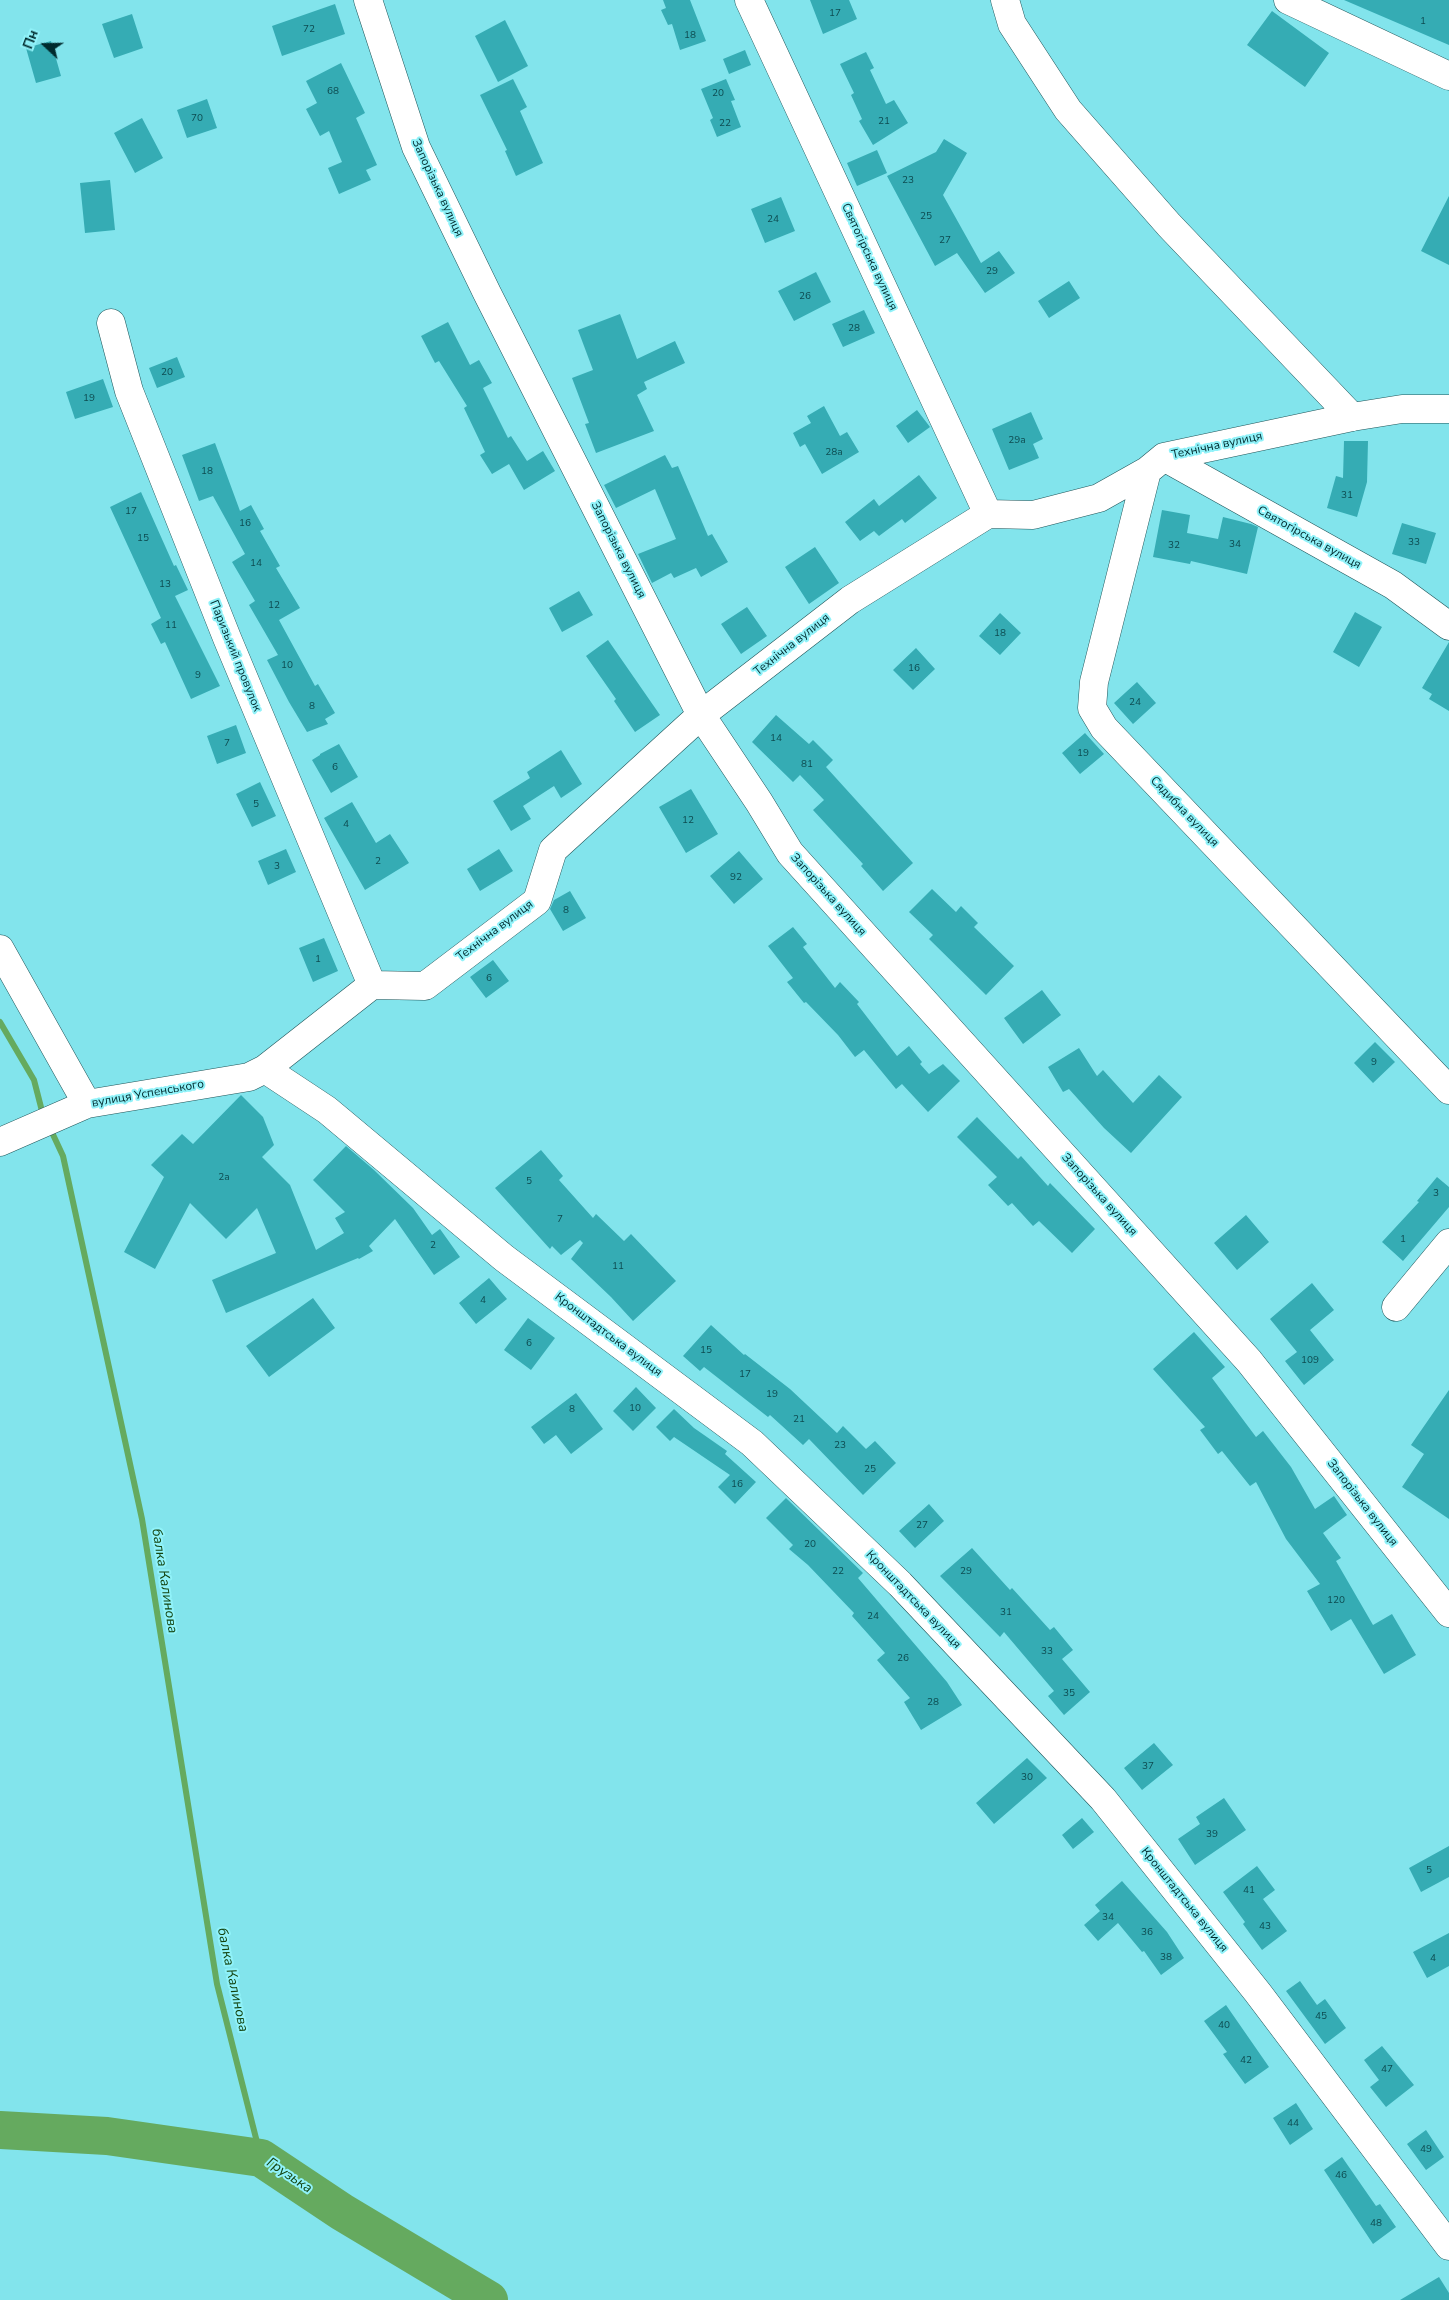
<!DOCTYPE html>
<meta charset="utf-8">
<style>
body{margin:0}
#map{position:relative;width:1449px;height:2300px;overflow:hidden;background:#82e4ec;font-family:"Nunito Sans",sans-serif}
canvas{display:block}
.north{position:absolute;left:20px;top:20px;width:50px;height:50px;-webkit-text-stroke:4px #90f2f9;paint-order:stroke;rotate:291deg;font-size:14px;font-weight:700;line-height:20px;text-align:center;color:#002b2e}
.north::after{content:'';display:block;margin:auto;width:18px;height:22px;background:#002b2e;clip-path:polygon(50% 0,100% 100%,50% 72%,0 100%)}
</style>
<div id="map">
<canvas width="1449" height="2300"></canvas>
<div class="north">Пн</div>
</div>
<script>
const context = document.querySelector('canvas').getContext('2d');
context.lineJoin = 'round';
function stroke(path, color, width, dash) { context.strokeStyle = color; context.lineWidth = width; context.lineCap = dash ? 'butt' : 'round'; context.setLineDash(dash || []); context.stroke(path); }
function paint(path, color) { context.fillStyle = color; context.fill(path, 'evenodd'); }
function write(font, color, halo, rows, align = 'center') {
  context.font = font + ' "Nunito Sans",sans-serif'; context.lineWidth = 4; context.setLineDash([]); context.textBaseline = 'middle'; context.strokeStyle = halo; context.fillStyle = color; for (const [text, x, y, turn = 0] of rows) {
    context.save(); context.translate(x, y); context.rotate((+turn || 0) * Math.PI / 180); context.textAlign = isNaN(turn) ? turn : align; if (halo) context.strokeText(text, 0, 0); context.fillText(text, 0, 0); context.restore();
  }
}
stroke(new Path2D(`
 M0 1022 34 1080 43 1115
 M49 1126 63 1156 142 1519 217 1984 261 2158`), '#65aa5f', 6);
stroke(new Path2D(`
 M0 2130 107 2136 261 2158 342 2212 489 2300`), '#65aa5f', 38);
paint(new Path2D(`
 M663 0H690L706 41 680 50 672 24 668 25 661 10 666 8Z
 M810 0H849L857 19 823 34Z
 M1344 0H1449V45Z
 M335 4 345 34 282 56 272 26Z
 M1272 11 1329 53 1305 87 1247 45Z
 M132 14 143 48 114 58 102 24Z
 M505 20 528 66 498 82 475 36Z
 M51 41 61 76 36 83 26 48Z
 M745 50 751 65 729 74 723 59Z
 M866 52 874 68 870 70 886 104 894 100 908 123 873 145 859 121 862 119 851 95 854 93 840 64Z
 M341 63 365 113 356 118 377 165 366 170 371 180 339 194 328 168 342 162 329 131 320 136 306 109 317 103 306 81Z
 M513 79 527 107 520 111 543 163 516 176 505 151 507 150 480 95Z
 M726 79 735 100 731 101 741 127 717 137 710 120 713 118 701 89Z
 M207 99 217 128 187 138 177 110Z
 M142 118 163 158 135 173 114 133Z
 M944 139 967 153 943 195 981 263 999 251 1015 273 985 293 957 253 935 266 887 176 936 152Z
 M877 150 887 173 857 186 847 163Z
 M110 180 115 230 85 233 80 183Z
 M1449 196V265L1421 251Z
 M781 197 795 231 765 243 751 209Z
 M816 272 831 302 794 321 778 291Z
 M1069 281 1080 298 1049 318 1038 301Z
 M864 310 875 333 843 347 832 324Z
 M620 314 637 359 675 341 685 363 644 382 647 389 637 395 654 431 596 453 585 424 589 423 572 378 593 370 578 330Z
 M448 322 470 365 479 360 492 383 483 388 508 438 511 436 527 461 543 451 555 471 524 490 509 464 492 474 480 455 485 452 464 408 467 406 439 361 435 363 421 336Z
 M177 357 185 377 157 388 149 368Z
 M103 379 113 407 75 419 66 392Z
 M824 406 840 436 847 432 859 452 822 474 805 444 800 447 793 433 811 423 807 416Z
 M917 410 930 427 908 443 896 426Z
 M1031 412 1043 439 1033 444 1039 458 1009 470 992 429Z
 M1344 441H1368L1367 482 1357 517 1327 508 1336 476 1343 478Z
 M215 443 240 511 251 505 264 529 260 531 280 566 276 568 300 608 279 620 315 686 318 684 335 713 325 719 328 724 307 732 289 702 267 660 278 655 249 605 255 601 232 562 245 554 213 496 199 501 182 455Z
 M665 455 672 468 678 466 708 536 712 534 728 562 701 577 696 568 674 578 671 573 652 583 638 554 676 539 655 489 616 508 604 485Z
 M919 475 937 498 905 523 902 519 879 536 874 531 860 541 845 522 874 499 879 506Z
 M141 492 174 566 176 565 188 590 175 596 220 686 191 699 165 642 161 644 151 624 161 618 110 507Z
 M1162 510 1190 515 1187 533 1218 539 1223 517 1251 524 1258 527 1247 574 1191 561 1190 564 1153 557Z
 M1402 523 1436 533 1426 564 1392 554Z
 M815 547 839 583 809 604 785 567Z
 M579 591 593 615 562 632 549 608Z
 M747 607 767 636 741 654 721 624Z
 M1355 612 1382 627 1359 667 1333 652Z
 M1000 613 1021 633 1000 655 979 636Z
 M608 640 660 715 635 732 614 701 616 699 586 656Z
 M1449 642V711L1429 699 1432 694 1422 688Z
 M916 648 935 669 913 690 893 670Z
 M1137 682 1156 703 1133 724 1114 703Z
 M776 715 809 744 813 740 833 760 826 767 913 863 883 891 861 866 863 864 813 810 824 800 800 775 793 782 752 742Z
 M236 725 246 753 217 764 207 736Z
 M1085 733 1104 754 1080 774 1062 753Z
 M339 744 358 777 331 793 312 760 320 755V754Z
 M561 750 582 784 561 798 554 786 523 806 531 819 511 831 493 801 530 778 527 772Z
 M260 782 276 816 252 827 236 794Z
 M691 789 718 834 686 853 659 807Z
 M352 802 376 843 390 834 409 863 365 890 324 818Z
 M286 849 296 872 268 885 258 861Z
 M499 849 513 871 480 891 467 869Z
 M739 851 763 879 734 904 710 876Z
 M932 889 956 912 961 906 978 923 974 927 1014 966 986 995 929 939 933 935 909 912Z
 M570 891 586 918 563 931 550 909 554 900Z
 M793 927 807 944 803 947 835 988 840 982 859 1002 857 1004 897 1056 909 1046 922 1062 920 1064 929 1074 943 1064 960 1081 928 1112 902 1084 896 1089 864 1050 855 1057 838 1035 806 1002 804 1003 787 982 793 978 768 946Z
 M324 938 338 971 313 982 299 948Z
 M493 960 509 981 486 998 470 977Z
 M1042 990 1061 1015 1023 1044 1004 1018Z
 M1375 1042 1395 1062 1373 1083 1354 1063Z
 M1079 1048 1097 1076 1103 1070 1133 1103 1159 1075 1182 1097 1131 1153 1104 1128 1069 1089 1063 1092 1048 1067Z
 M241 1095 263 1117 274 1145 262 1157 290 1185 316 1250 344 1233 335 1218 345 1212 313 1180 346 1146 374 1170 413 1208 432 1235 440 1229 460 1257 434 1275 395 1219 369 1246 373 1251 359 1259 358 1258 226 1313 212 1280 276 1253 257 1208 226 1239 190 1203 155 1269 124 1252 164 1177 151 1165 182 1134 193 1144Z
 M977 1117 1018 1159 1021 1156 1048 1186 1050 1183 1095 1229 1072 1253 1039 1221 1033 1226 1012 1203 1008 1206 988 1185 997 1177 957 1137Z
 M541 1150 563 1176 559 1180 593 1218 596 1214 624 1241 631 1234 676 1281 633 1321 611 1297 571 1259 583 1243 580 1240 561 1255 552 1246 550 1249 495 1188Z
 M1437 1177 1449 1187V1207L1403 1261 1382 1242 1419 1202 1417 1201Z
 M1246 1215 1269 1242 1237 1270 1214 1243Z
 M489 1278 507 1299 476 1324 459 1303Z
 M1312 1283 1334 1310 1310 1330 1334 1360 1304 1385 1285 1361 1297 1352 1270 1319Z
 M313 1298 335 1328 269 1377 246 1346Z
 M528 1318 555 1338 531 1370 504 1350Z
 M711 1325 744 1355 745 1354 790 1389 837 1433 843 1426 866 1449 875 1441 896 1463 863 1495 809 1439 803 1445 770 1415 768 1417 704 1367 700 1371 683 1356Z
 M1194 1332 1225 1367 1212 1378 1256 1437 1263 1431 1291 1467 1315 1509 1334 1496 1347 1515 1323 1533 1341 1558 1336 1561 1373 1625 1392 1614 1416 1655 1384 1674 1351 1619 1331 1631 1307 1591 1320 1584 1286 1539 1256 1482 1250 1486 1222 1451 1218 1454 1200 1430 1205 1427 1153 1369Z
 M636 1387 656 1408 633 1431 613 1411Z
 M1449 1390V1519L1402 1487 1424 1454 1411 1445Z
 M576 1393 603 1429 571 1454 556 1435 544 1444 531 1427Z
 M674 1409 694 1428 727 1451 725 1454 756 1482 735 1504 718 1487 730 1475 674 1437 670 1441 656 1427Z
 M786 1498 863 1573 858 1578 947 1682 962 1705 921 1730 904 1702 910 1698 877 1660 885 1653 852 1616 854 1613 808 1565 789 1549 793 1545 766 1518Z
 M929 1504 944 1521 915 1548 899 1531Z
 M972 1548 1010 1590 1012 1588 1050 1630 1054 1627 1073 1650 1062 1659 1090 1692 1064 1715 1048 1696 1054 1691 1004 1632 1000 1637 940 1576Z
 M1154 1743 1173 1765 1142 1790 1124 1768Z
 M1027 1758 1047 1778 994 1824 976 1803Z
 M1224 1798 1246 1830 1195 1865 1178 1839 1200 1824 1196 1817Z
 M1082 1818 1094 1832 1073 1849 1062 1835Z
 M1449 1846V1877L1421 1892 1409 1868Z
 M1257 1866 1275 1890 1263 1899 1287 1931 1262 1950 1243 1924 1245 1922 1223 1892Z
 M1122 1881 1167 1932 1184 1958 1161 1975 1144 1951 1142 1952 1118 1923 1098 1941 1084 1925 1100 1911 1095 1905Z
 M1449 1933V1966L1427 1978 1413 1952Z
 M1300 1981 1317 2005 1325 1999 1346 2028 1325 2044 1286 1991Z
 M1226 2005 1269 2067 1245 2084 1223 2054 1227 2052 1204 2021Z
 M1382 2046 1414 2085 1386 2107 1370 2087 1379 2080 1364 2060Z
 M1296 2103 1313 2129 1290 2145 1273 2118Z
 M1426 2130 1444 2157 1426 2170 1407 2144Z
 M1342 2157 1376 2206 1380 2204 1396 2227 1373 2244 1324 2170Z
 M1439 2277 1449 2293V2300H1400Z`), '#35acb4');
const minor = new Path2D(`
 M368 0 416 147 487 293 701 715 759 802 790 853 1249 1361 1449 1613
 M749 0 988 514
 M1005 0 1012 24 1068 110 1169 225 1352 417
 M1288 0 1449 76
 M111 323 129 391 227 638 372 985
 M1164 457 1393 585 1449 626
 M1147 471 1094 682 1092 708 1104 728 1449 1090
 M0 949 87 1104
 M265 1069 327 1110 504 1258 752 1443 900 1584 1103 1799 1258 1993 1449 2246
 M0 1142 87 1104 249 1077 265 1069 372 985 425 986 537 901 553 850 701 715 850 600 988 514 1033 515 1099 498 1147 471 1164 457 1352 417 1402 409H1449
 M1396 1307 1449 1243`);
stroke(minor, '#205559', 29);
stroke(minor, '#fff', 28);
write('10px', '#0d4b50', null, [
 ["17",835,14],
 ["1",1423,22],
 ["72",309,30],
 ["18",690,36],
 ["68",333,92],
 ["20",718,94],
 ["70",197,119],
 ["21",884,122],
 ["22",725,124],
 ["23",908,181],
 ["25",926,217],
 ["24",773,220],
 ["27",945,241],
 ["29",992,272],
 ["26",805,297],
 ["28",854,329],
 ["20",167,373],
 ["19",89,399],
 ["29а",1017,441],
 ["28а",834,453],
 ["18",207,472],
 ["31",1347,496],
 ["17",131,512],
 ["16",245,524],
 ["15",143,539],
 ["33",1414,543],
 ["34",1235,545],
 ["32",1174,546],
 ["14",256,564],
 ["13",165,585],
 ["12",274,606],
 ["11",171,626],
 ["18",1000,634],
 ["10",287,666],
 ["16",914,669],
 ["9",198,676],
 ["24",1135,703],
 ["8",312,707],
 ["14",776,739],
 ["7",227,744],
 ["19",1083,754],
 ["81",807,765],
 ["6",335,768],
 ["5",256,805],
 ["12",688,821],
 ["4",346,825],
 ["2",378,862],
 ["3",277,867],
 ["92",736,878],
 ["8",566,911],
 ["1",318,960],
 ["6",489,979],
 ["9",1374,1063],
 ["2а",224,1178],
 ["5",529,1182],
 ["3",1436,1194],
 ["7",560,1220],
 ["1",1403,1240],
 ["2",433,1246],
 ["11",618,1267],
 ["4",483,1301],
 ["6",529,1344],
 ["15",706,1351],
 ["109",1310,1361],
 ["17",745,1375],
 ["19",772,1395],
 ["10",635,1409],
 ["8",572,1410],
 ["21",799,1420],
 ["23",840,1446],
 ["25",870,1470],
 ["16",737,1485],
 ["27",922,1526],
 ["20",810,1545],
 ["22",838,1572],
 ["29",966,1572],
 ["120",1336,1601],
 ["31",1006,1613],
 ["24",873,1617],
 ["33",1047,1652],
 ["26",903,1659],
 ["35",1069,1694],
 ["28",933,1703],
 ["37",1148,1767],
 ["30",1027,1778],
 ["39",1212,1835],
 ["5",1429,1871],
 ["41",1249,1891],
 ["34",1108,1918],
 ["43",1265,1927],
 ["36",1147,1933],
 ["38",1166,1958],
 ["4",1433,1959],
 ["45",1321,2017],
 ["40",1224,2026],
 ["42",1246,2061],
 ["47",1387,2070],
 ["44",1293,2124],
 ["49",1426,2150],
 ["46",1341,2176],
 ["48",1376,2224]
]);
write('12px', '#002b2e', '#90f2f9', [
 ["Запорізька вулиця",437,188,65],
 ["Святогірська вулиця",869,257,65],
 ["Технічна вулиця",1217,446,-12],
 ["Святогірська вулиця",1309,538,29],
 ["Запорізька вулиця",618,550,63],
 ["Технічна вулиця",792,645,-38],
 ["Паризький провулок",235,656,68],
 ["Сядибна вулиця",1184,812,46],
 ["Запорізька вулиця",828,895,48],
 ["Технічна вулиця",495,931,-37],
 ["вулиця Успенського",148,1094,-10],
 ["Запорізька вулиця",1099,1195,48],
 ["Кронштадтська вулиця",608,1335,37],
 ["Запорізька вулиця",1362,1503,52],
 ["Кронштадтська вулиця",913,1600,46],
 ["Кронштадтська вулиця",1184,1900,51]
]);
write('italic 14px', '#12420e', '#90f2f9', [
 ["балка Калинова",164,1581,81],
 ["балка Калинова",232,1980,78],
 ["Грузька",289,2176,34]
]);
</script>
